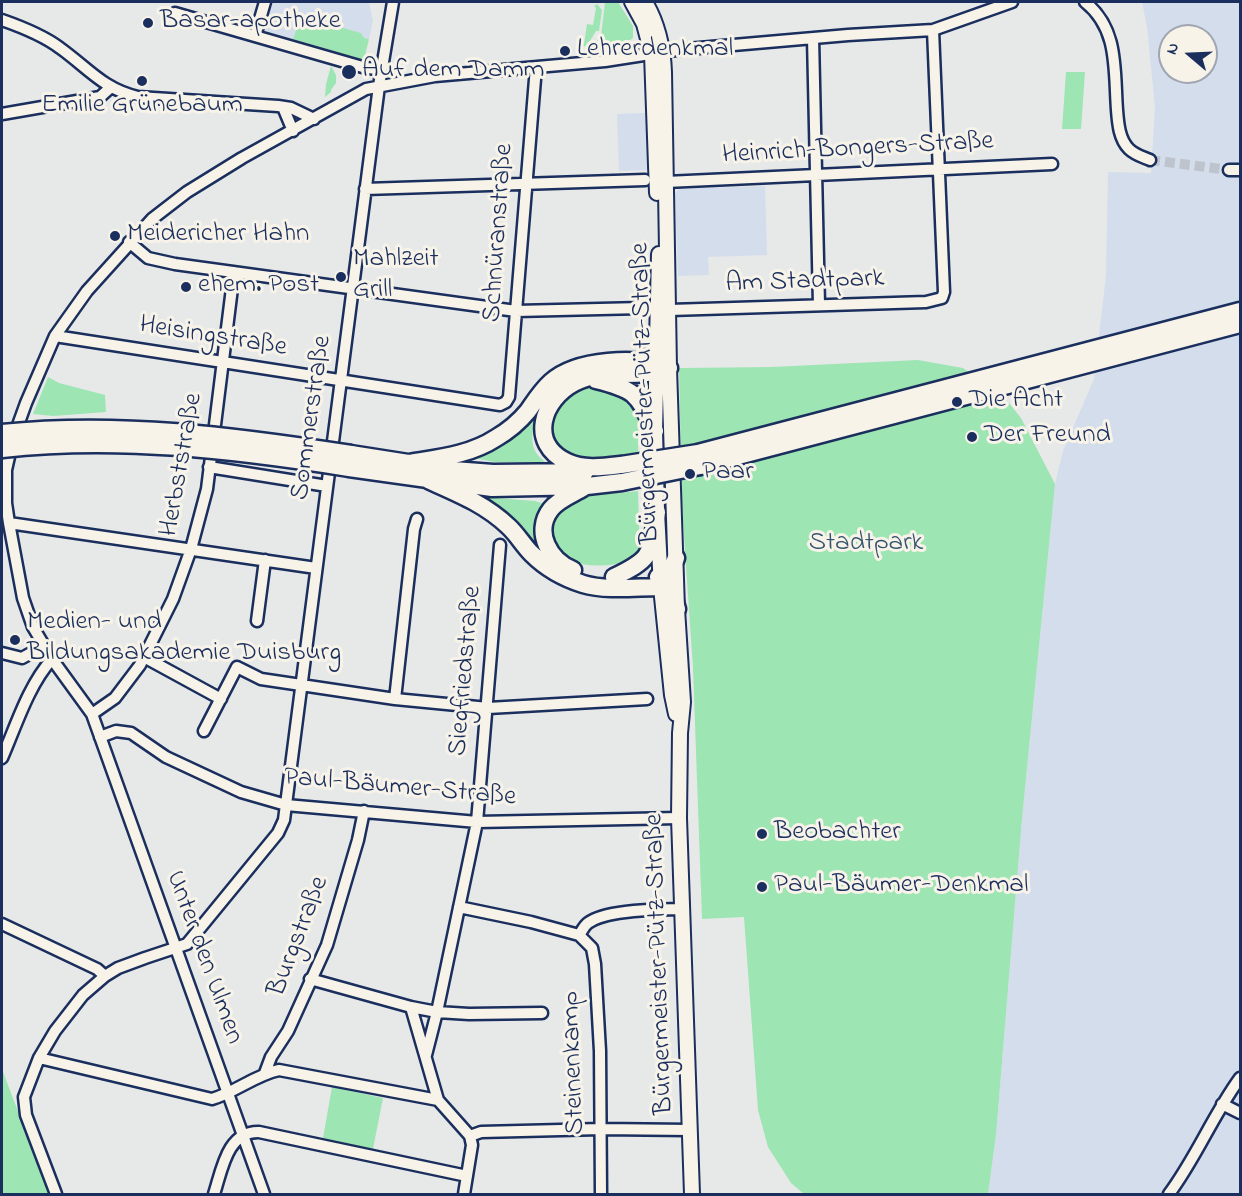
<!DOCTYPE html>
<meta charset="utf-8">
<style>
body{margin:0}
#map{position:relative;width:1242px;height:1196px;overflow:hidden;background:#e7e9e9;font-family:"Indie Flower",sans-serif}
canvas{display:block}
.frame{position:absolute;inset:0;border:3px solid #1b2f5e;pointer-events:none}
.north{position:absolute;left:1158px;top:24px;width:60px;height:60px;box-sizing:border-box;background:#f7f3e8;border:2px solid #9fa5b1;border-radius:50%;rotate:289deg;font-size:16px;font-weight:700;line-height:24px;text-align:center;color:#1b2f5e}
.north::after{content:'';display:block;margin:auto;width:21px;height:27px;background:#1b2f5e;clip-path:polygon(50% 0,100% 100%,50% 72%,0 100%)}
</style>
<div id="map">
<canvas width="1242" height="1196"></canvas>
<div class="frame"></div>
<div class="north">N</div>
</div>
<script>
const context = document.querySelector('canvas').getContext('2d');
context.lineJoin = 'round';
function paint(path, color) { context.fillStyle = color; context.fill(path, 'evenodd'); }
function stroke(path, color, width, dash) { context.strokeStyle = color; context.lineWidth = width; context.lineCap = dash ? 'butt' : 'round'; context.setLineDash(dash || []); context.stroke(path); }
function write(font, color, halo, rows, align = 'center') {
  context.font = font + ' "Indie Flower",sans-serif'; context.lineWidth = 6; context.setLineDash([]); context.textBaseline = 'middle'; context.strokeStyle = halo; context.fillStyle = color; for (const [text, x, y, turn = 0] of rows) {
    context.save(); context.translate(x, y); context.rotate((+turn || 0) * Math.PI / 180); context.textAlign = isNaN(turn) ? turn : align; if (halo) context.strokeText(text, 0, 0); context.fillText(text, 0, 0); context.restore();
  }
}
paint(new Path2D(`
 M273 2H369L373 21 369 39 299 21 293 39 265 31Z
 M1142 2H1240V1194H988L996 1135 1022 819 1055 484 1063 451 1094 379 1106 275 1108 172 1151 173 1155 107 1147 27ZM1170 36H1206V72H1170Z
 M646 113 648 170 619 171 617 114Z
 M765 186 767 255 708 257 709 275 678 276 675 193 679 189Z`), '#d4ddeb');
paint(new Path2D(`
 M605 2H618L633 26V38L623 45 586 54 601 36Z
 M597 4 602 10 599 31H596L587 46 578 47V43L584 44 587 24 593 25 596 8 594 6Z
 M301 16 361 33 364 38 369 39 364 60 293 39Z
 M331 66 336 75V83L331 90V92L325 97 326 84Z
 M1066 72H1085L1081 129H1062Z
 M918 360 963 368 1005 398 1021 418 1055 484 1022 819 996 1135 988 1194H804L791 1183 768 1147 758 1110 744 917 702 919 693 668 682 507 679 368 771 367Z
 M48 377 59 383 105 395 106 412 53 416 33 414Z
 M597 386 610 387 639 409 638 454 580 462 550 441C550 433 548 419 551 411 557 395 582 388 597 386Z
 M538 411C534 425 528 441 537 454 540 458 544 461 546 463L494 462 469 457Z
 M638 491 640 556C622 566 591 569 572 561 539 547 549 509 578 499 591 494 623 493 638 491Z
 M484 497 535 501 548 505V560Z
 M2 1069 49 1194H2Z
 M332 1087 383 1098 373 1149 323 1138Z`), '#9de5b3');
stroke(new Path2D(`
 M1150 160 1229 170`), '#bec4cd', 10, [10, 5]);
const minor = new Path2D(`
 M1085 2C1119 29 1114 70 1117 110 1118 123 1119 139 1129 149 1135 155 1143 157 1150 160
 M175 13 366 68 381 69
 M2 20C22 27 43 35 60 48 88 68 103 89 138 97L278 106 291 108 314 119
 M255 36 265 2
 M813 38 819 305
 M283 107 293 131
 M2 114 100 97 110 88
 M1229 170H1240
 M666 182 1052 164
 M365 189 645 180
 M129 242 148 258 175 264 516 311 642 308
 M670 310 926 302 942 298 944 292 933 30
 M55 336 500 405 506 402 509 397 536 67
 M209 467 327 486
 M9 523 316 568
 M500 545 477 822 437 1012 469 1014 542 1013
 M257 621 265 560
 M2 653 22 658 44 646
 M144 657 221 699
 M395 699 414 529 417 519
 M92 714 115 698 140 665 173 599 191 549 207 489 234 272
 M204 731 237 667 261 679 395 699 488 708 647 699
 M100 737 116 731 131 733 166 757 241 792 286 805 477 822 679 818
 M2 758C16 726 28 686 52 659
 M459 907 531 922 579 935C582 931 584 926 588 923 607 909 658 910 682 909
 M2 924 97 969 105 976
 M579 935 592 948 595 964 600 1051 601 1194
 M310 979 411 1007 438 1100 470 1136 472 1145 464 1194
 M411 1007 437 1012 426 1055
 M39 1058 212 1099C236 1092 255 1075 279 1070L438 1100
 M265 1073 271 1057 288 1031 327 945 358 840 364 811
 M1222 1104 1240 1113
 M470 1136 481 1132 601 1129 690 1130
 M56 1194 26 1115 24 1097 39 1058 55 1031 83 995 105 976 118 968 145 958 187 944 278 833 284 820 379 86 393 2
 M214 1194C222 1170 227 1131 259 1132L467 1176
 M264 1194 92 714 52 659 33 627 23 598 9 523 6 503V470L13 439 26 403 55 336 87 291 152 219 187 192 242 158 366 89 435 76 605 61 676 50 848 35 933 30 1012 2
 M1169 1194C1196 1158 1213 1115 1240 1078`);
const major = new Path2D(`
 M632 2 644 24 652 54 657 193
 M645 2C658 24 663 46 664 72L669 368 677 609 683 702 680 733 679 818 692 1194
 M659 254 655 431 657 512 661 587 672 695 676 714`);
const highway = new Path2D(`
 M642 361 651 357 657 344
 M596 380C637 390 637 394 655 431
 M698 453 1240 311
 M351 454 453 470 493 473 585 472
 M409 463C439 458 470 455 496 438 508 431 519 422 528 411 535 401 541 391 551 382 576 359 638 356 669 368
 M621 465C604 467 583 470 567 462 528 443 542 400 574 383 604 367 638 380 668 368
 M700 466 1240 324
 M349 468 492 488 587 486 622 482
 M428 480C457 493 485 504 508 526 517 534 523 545 532 554 546 568 564 578 583 584 607 591 636 587 661 587L670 572 676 558
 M573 570C550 561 533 532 551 509 559 499 573 494 583 488
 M614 577C654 558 650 554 657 512
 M658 577C672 581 673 597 677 609`);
stroke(minor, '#1b2f5e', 15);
stroke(major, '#1b2f5e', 18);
stroke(highway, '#1b2f5e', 21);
stroke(minor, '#f7f3e8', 10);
stroke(major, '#f7f3e8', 14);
stroke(highway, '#f7f3e8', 16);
const highwayBridge = new Path2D(`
 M2 433C119 421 235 436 351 454
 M2 449C118 436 234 450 349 468
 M621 465 698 453
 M622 482 700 466`);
stroke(highwayBridge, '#1b2f5e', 21, []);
stroke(highwayBridge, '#f7f3e8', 16);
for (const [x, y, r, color] of [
 [148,23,6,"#1b2f5e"],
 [565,51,6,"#1b2f5e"],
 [349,72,8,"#1b2f5e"],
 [142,81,6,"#1b2f5e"],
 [115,236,6,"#1b2f5e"],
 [341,277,6,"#1b2f5e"],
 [186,287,6,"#1b2f5e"],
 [957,402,6,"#1b2f5e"],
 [972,437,6,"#1b2f5e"],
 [690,474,6,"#1b2f5e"],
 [15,640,6,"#1b2f5e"],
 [762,834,6,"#1b2f5e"],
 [762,887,6,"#1b2f5e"]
]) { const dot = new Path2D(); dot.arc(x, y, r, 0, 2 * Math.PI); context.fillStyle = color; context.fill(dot); stroke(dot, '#f7f3e8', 2); }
write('27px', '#1b2f5e', '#f7f3e8', [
 ["Basar-apotheke",160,23],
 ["Lehrerdenkmal",577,51],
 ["Auf dem Damm",362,72],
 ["Emilie Grünebaum",142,107,"center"],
 ["Meidericher Hahn",127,236],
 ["Mahlzeit",353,261],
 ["Grill",353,292],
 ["ehem. Post",198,287],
 ["Die Acht",969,402],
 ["Der Freund",984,437],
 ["Paar",702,474],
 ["Medien- und",27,624],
 ["Bildungsakademie Duisburg",27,655],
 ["Beobachter",774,834],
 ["Paul-Bäumer-Denkmal",774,887]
], 'left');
write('27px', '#1b2f5e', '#f7f3e8', [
 ["Heinrich-Bongers-Straße",858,150,-3],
 ["Schnüranstraße",500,233,-86],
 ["Am Stadtpark",805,283,-2],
 ["Heisingstraße",213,338,9],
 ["Bürgermeister-Pütz-Straße",647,393,-92],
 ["Sommerstraße",313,418,-82],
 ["Herbststraße",183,465,-80],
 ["Siegfriedstraße",467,671,-85],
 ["Paul-Bäumer-Straße",400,789,5],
 ["Burgstraße",300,937,-69],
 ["Unter den Ulmen",203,958,70],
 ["Bürgermeister-Pütz-Straße",661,964,-92],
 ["Steinenkamp",575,1063,-92]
]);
write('27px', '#35536f', '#f7f3e8', [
 ["Stadtpark",866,545]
]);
</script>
